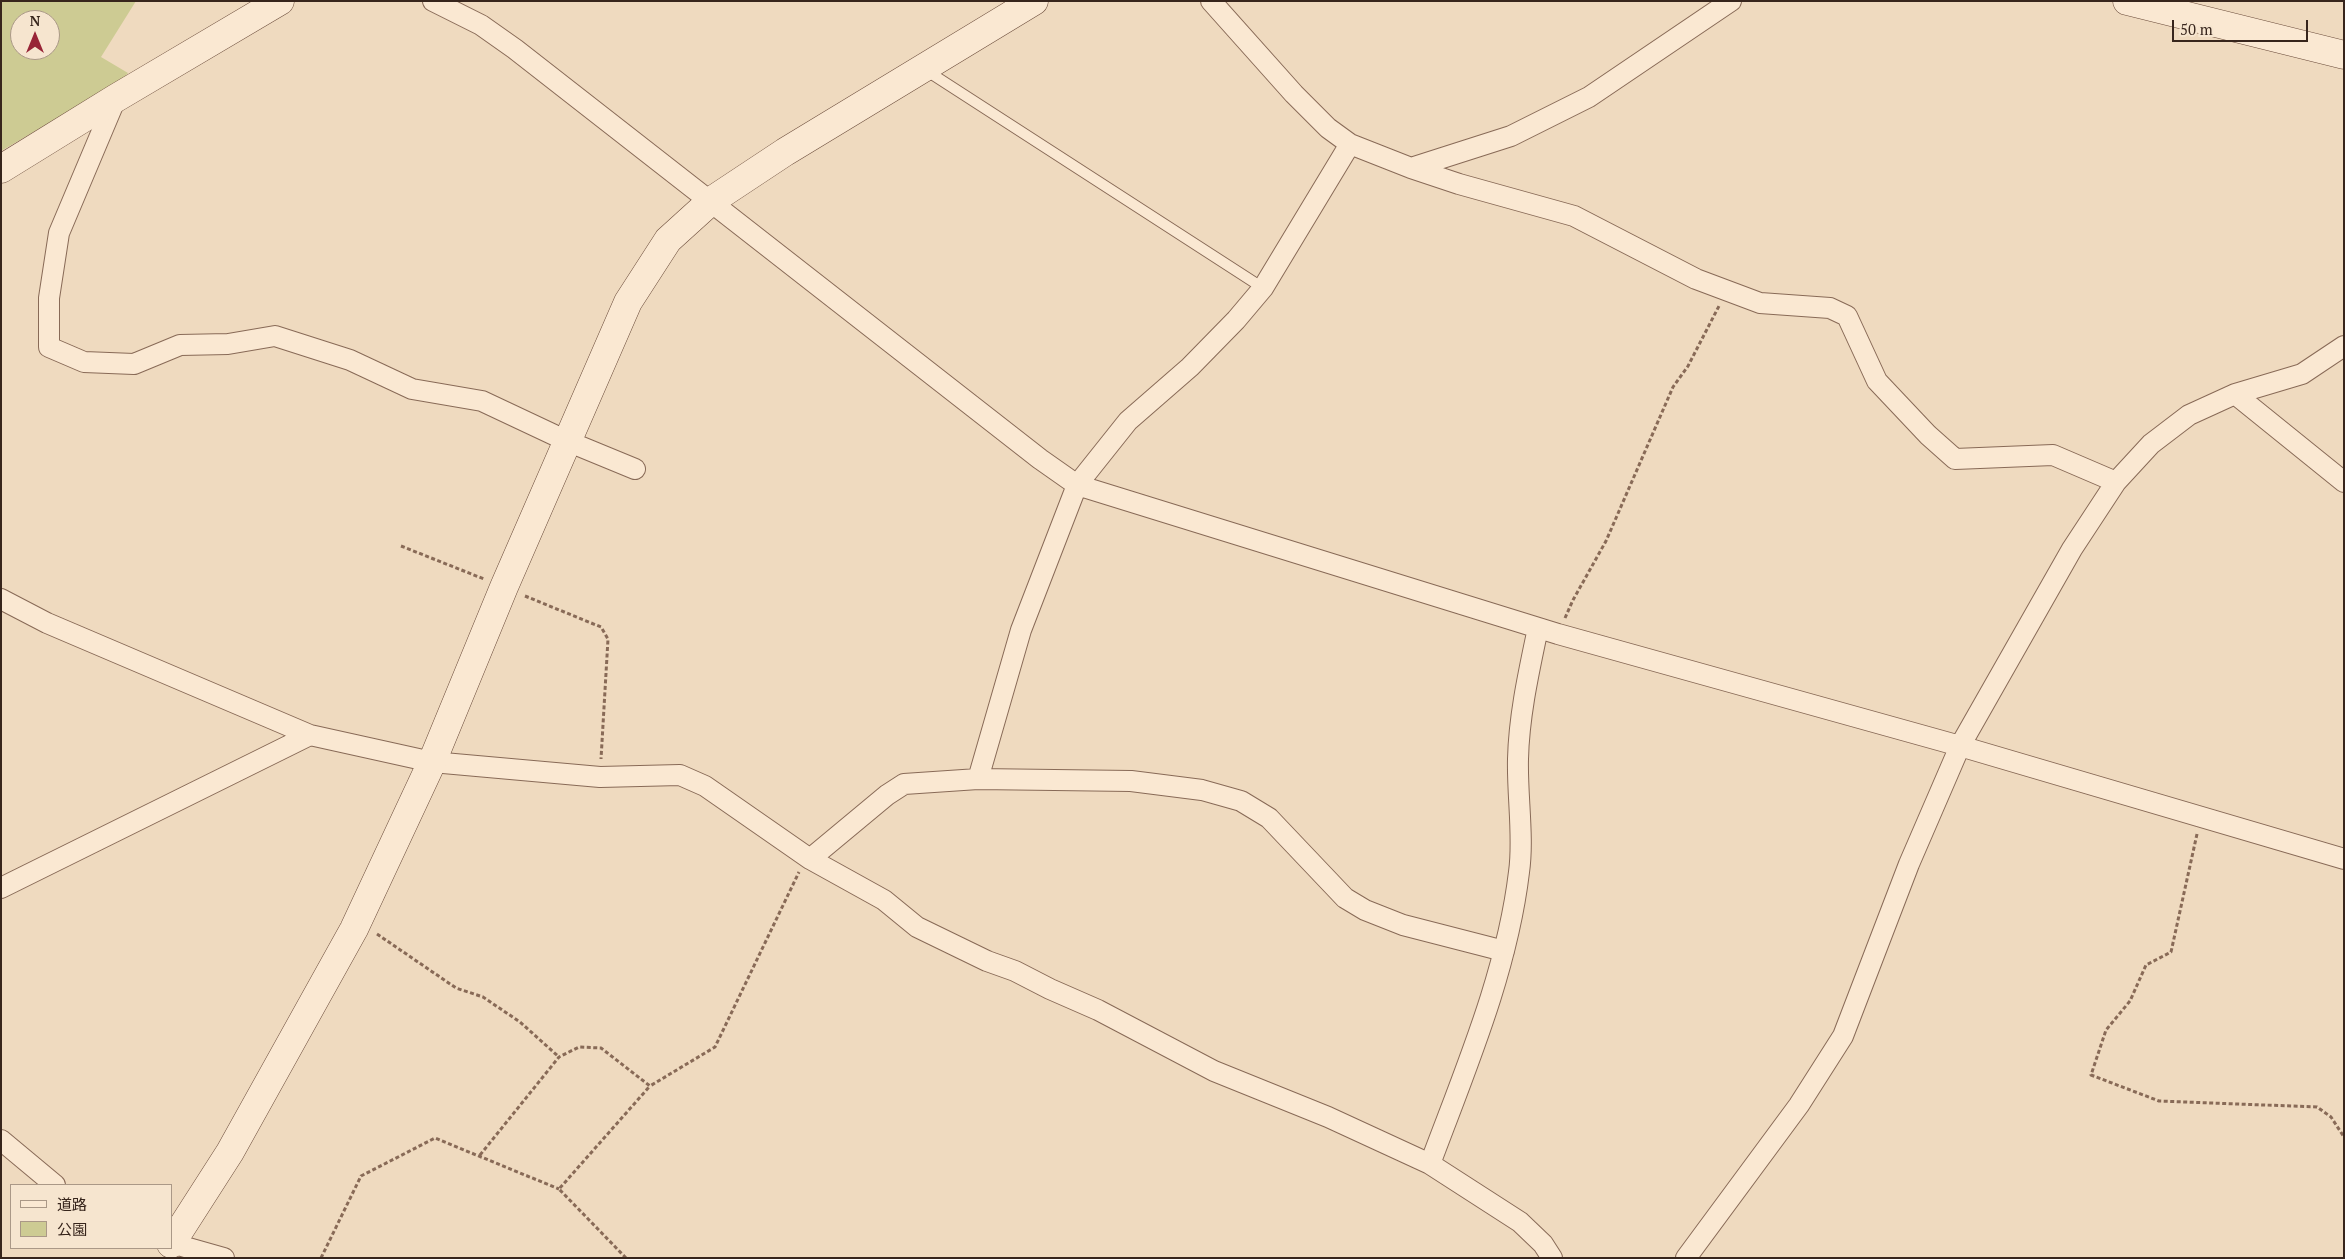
<!DOCTYPE html>
<meta charset="utf-8">
<style>
body{margin:0}
#map{position:relative;width:2345px;height:1259px;overflow:hidden;background:#efdabf;font-family:"PT Serif","Noto Sans JP",serif}
canvas{display:block}
.frame{position:absolute;inset:0;border:2px solid #37251c;pointer-events:none}
.legend{position:absolute;left:10px;top:1184px;width:162px;height:65px;box-sizing:border-box;background:#f6e5cf;border:1px solid #aa9887;margin:0;padding:6px 9px;list-style:none;font-size:15px;color:#37251c}
.legend li{display:flex;align-items:center;gap:10px;height:25px}
.legend b{width:25px;border:1px solid #aa9887}
.north{position:absolute;left:10px;top:10px;width:50px;height:50px;box-sizing:border-box;background:#f6e5cf;border:1px solid #aa9887;border-radius:50%;rotate:0deg;font-size:14px;font-weight:700;line-height:20px;text-align:center;color:#37251c}
.north::after{content:'';display:block;margin:auto;width:18px;height:22px;background:#982537;clip-path:polygon(50% 0,100% 100%,50% 72%,0 100%)}
.scale{position:absolute;left:2172px;top:20px;width:136px;height:22px;box-sizing:border-box;border:2px solid #37251c;border-top:0;padding-left:6px;font-size:15px;line-height:18px;white-space:nowrap;color:#37251c;-webkit-text-stroke:4px #f6e5cf;paint-order:stroke}
</style>
<div id="map">
<canvas width="2345" height="1259"></canvas>
<div class="frame"></div>
<ul class="legend">
<li><b style="height:6px;background:#fae8d2"></b>道路</li>
<li><b style="height:14px;background:#cdcb93"></b>公園</li>
</ul>
<div class="north">N</div>
<div class="scale">50 m</div>
</div>
<script>
const context = document.querySelector('canvas').getContext('2d');
context.lineJoin = 'round';
function paint(path, color) { context.fillStyle = color; context.fill(path, 'evenodd'); }
function stroke(path, color, width, dash) { context.strokeStyle = color; context.lineWidth = width; context.lineCap = dash ? 'butt' : 'round'; context.setLineDash(dash || []); context.stroke(path); }
paint(new Path2D(`
 M1 1H136L101 57 128 73 121 81 1 151ZM20 20H50V50H20Z`), '#cdcb93');
const lane = new Path2D(`
 M924 69 1263 288`);
const street = new Path2D(`
 M433 1 481 25 515 49 1040 459 1077 485 1558 634 1960 746 2344 859
 M1211 1 1294 94 1328 128 1350 144 1411 168 1459 184 1574 216 1696 279 1760 303 1830 308 1847 316 1877 381 1928 435 1955 459 2053 455 2116 482
 M116 98 59 233 49 298V347L84 362 134 364 180 345 228 344 275 336 350 360 412 389 482 401 567 441 635 469
 M1411 168 1511 136 1589 97 1731 1
 M2235 394 2344 482
 M1 599 47 623 310 735 432 762 600 777 680 775 705 786 810 859 884 900 917 927 987 961 1015 971 1050 989 1098 1010 1214 1071 1328 1117 1430 1164 1520 1222 1543 1244 1552 1258
 M978 779 1021 630 1077 485 1128 421 1190 367 1236 320 1263 288 1350 144
 M810 859 887 795 904 784 978 779 1131 781 1202 790 1241 801 1269 818 1345 898 1365 910 1403 925 1504 951
 M1 888 310 735
 M1 1140 55 1185
 M1430 1164C1465 1070 1507 973 1519 872 1524 838 1517 795 1518 759 1519 715 1529 671 1538 628
 M171 1243 224 1258
 M1686 1258 1799 1105 1843 1036 1909 864 1960 746 2072 549 2116 482 2151 444 2189 415 2235 394 2302 374 2344 346`);
const secondary = new Path2D(`
 M2127 1 2344 55
 M1 169 116 98 280 1
 M171 1244 230 1152 354 929 432 762 504 587 628 302 668 240 711 201 785 152 1034 1`);
stroke(lane, '#886a57', 12);
stroke(street, '#886a57', 22);
stroke(secondary, '#6a4b3a', 29);
stroke(new Path2D(`
 M401 546 484 579
 M525 596 601 627 608 639 601 759
 M1565 618 1573 600 1606 541 1673 387 1688 366 1719 306
 M2197 834 2171 952 2146 965 2130 1001 2106 1030 2091 1075 2159 1101 2317 1107 2331 1117 2344 1137
 M377 934 456 988 483 997 520 1022 559 1057
 M480 1155 559 1057 579 1047 601 1048 650 1086 715 1047 799 872
 M321 1258 361 1176 435 1138 559 1189
 M626 1258 559 1189 650 1086`), '#886a57', 3, [4, 2.5]);
stroke(lane, '#fae8d2', 10);
stroke(street, '#fae8d2', 20);
stroke(secondary, '#fae8d2', 28);
</script>
